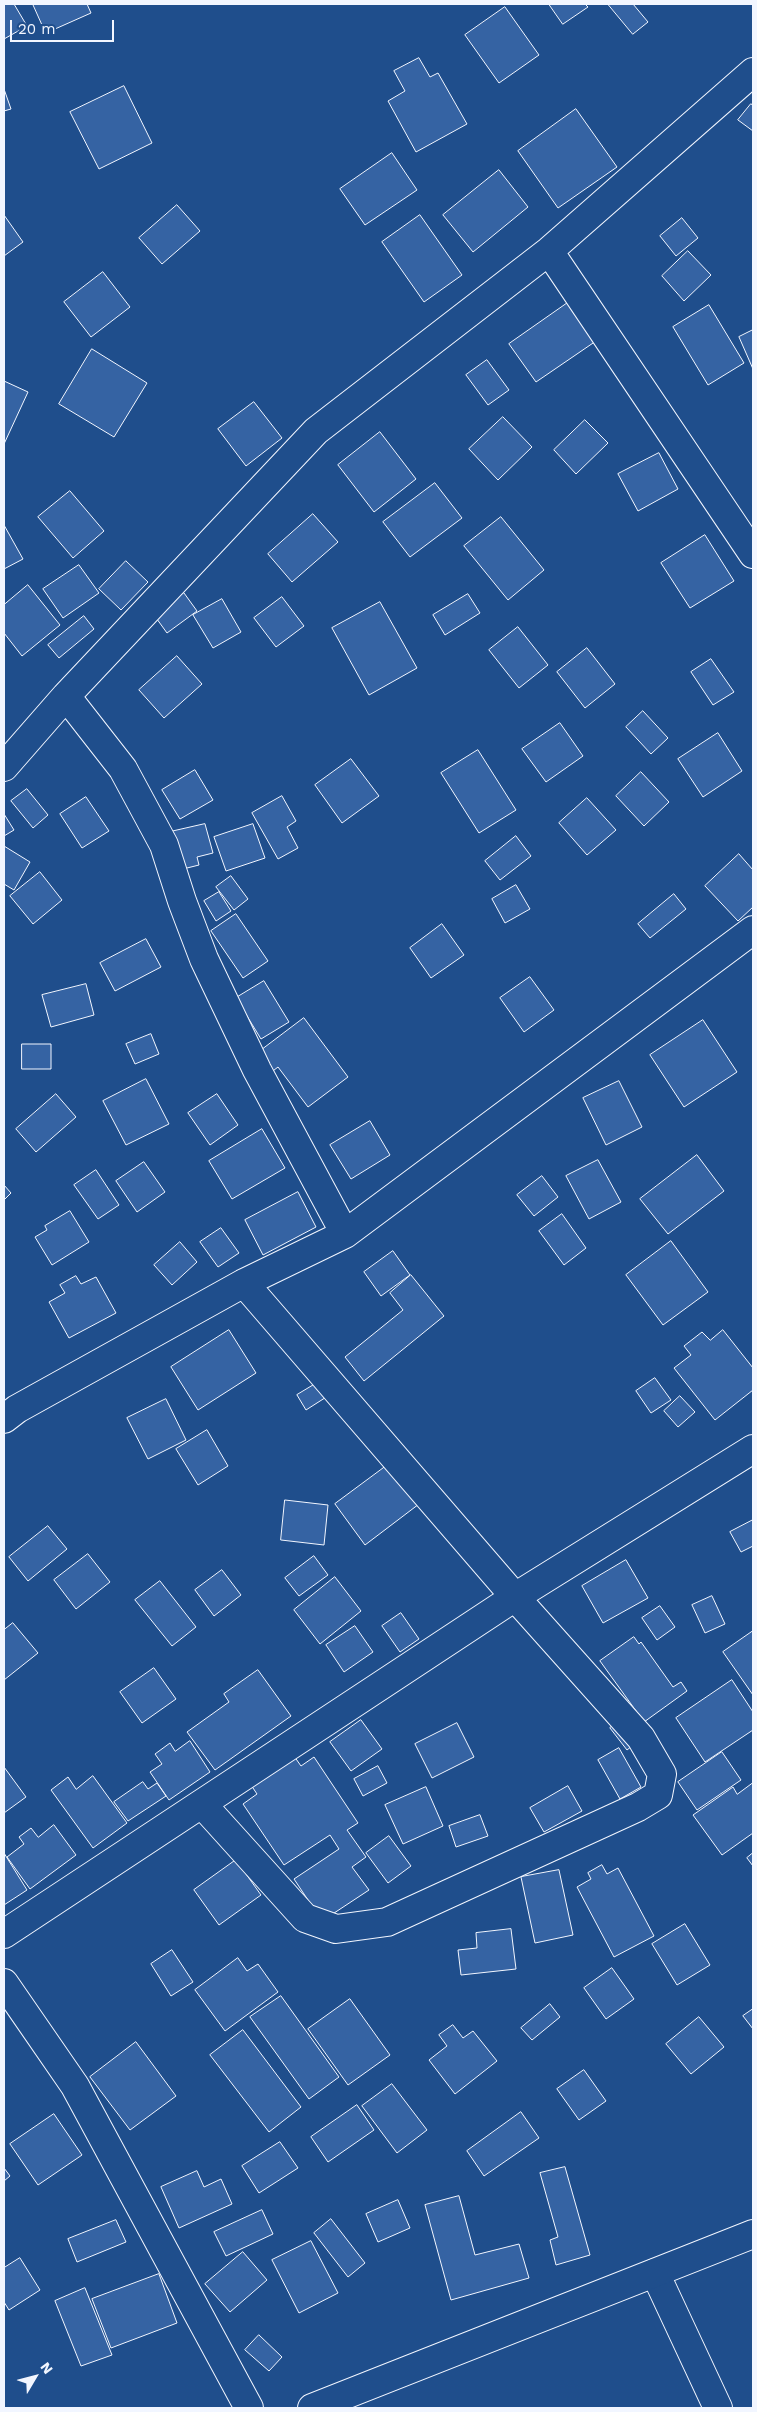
<!DOCTYPE html>
<style>
body{margin:0}
#map{position:relative;width:757px;height:2412px;overflow:hidden;background:#1f4e8c;font-family:"Work Sans",sans-serif}
canvas{display:block}
.frame{position:absolute;inset:0;border:5px solid #f2f6ff;pointer-events:none}
.north{position:absolute;left:10px;top:2352px;width:50px;height:50px;-webkit-text-stroke:4px #1f4e8c;paint-order:stroke;rotate:53deg;font-size:14px;font-weight:700;line-height:20px;text-align:center;color:#f2f6ff}
.north::after{content:'';display:block;margin:auto;width:18px;height:22px;background:#f2f6ff;clip-path:polygon(50% 0,100% 100%,50% 72%,0 100%)}
.scale{position:absolute;left:10px;top:20px;width:104px;height:22px;box-sizing:border-box;border:2px solid #f2f6ff;border-top:0;padding-left:6px;font-size:15px;line-height:18px;white-space:nowrap;color:#f2f6ff;-webkit-text-stroke:4px #1f4e8c;paint-order:stroke}
</style>
<div id="map">
<canvas width="757" height="2412"></canvas>
<div class="frame"></div>
<div class="north">N</div>
<div class="scale">20 m</div>
</div>
<script>
const context = document.querySelector('canvas').getContext('2d');
context.lineJoin = 'round';
function paint(path, color) { context.fillStyle = color; context.fill(path, 'evenodd'); }
function stroke(path, color, width, dash) { context.strokeStyle = color; context.lineWidth = width; context.lineCap = dash ? 'butt' : 'round'; context.setLineDash(dash || []); context.stroke(path); }
const building = new Path2D(`
 M4 4H14L27 26 4 39Z
 M33 4H87L91 13 46 33Z
 M549 4H585L588 7 563 24Z
 M608 4H633L648 22 633 34Z
 M505 7 539 55 499 83 465 35Z
 M419 58 430 77 438 73 467 124 416 152 388 101 405 91 394 71Z
 M124 86 152 143 99 169 70 112Z
 M4 89 11 109 4 111Z
 M751 104 753 105V131L738 120Z
 M576 109 617 167 558 208 518 151Z
 M392 153 417 190 365 225 340 189Z
 M499 170 528 207 473 252 443 215Z
 M177 205 200 231 162 264 139 238Z
 M4 215 23 242 4 256Z
 M420 215 462 275 424 302 382 242Z
 M682 218 698 238 676 256 660 236Z
 M688 251 711 275 684 301 662 276Z
 M103 272 130 307 91 337 64 302Z
 M569 302 596 341 536 382 509 344Z
 M709 305 744 363 708 385 673 327Z
 M753 330V369L739 337Z
 M92 349 147 383 114 437 59 404Z
 M487 360 509 390 488 405 466 375Z
 M4 381 28 392 4 444Z
 M254 402 282 438 246 466 218 429Z
 M503 417 532 447 498 480 469 449Z
 M585 420 608 443 576 474 554 450Z
 M380 432 416 479 374 512 338 465Z
 M659 453 678 489 638 511 618 474Z
 M435 483 462 518 410 557 383 522Z
 M70 491 104 531 73 558 38 517Z
 M313 514 338 542 292 582 268 554Z
 M501 517 544 570 508 600 464 546Z
 M4 525 23 559 4 569Z
 M705 535 734 581 690 608 661 563Z
 M126 561 148 582 121 610 99 589Z
 M79 565 99 593 63 618 43 589Z
 M28 585 60 625 22 656 4 633V605Z
 M184 593 197 611 167 633 154 615Z
 M468 594 480 613 445 635 433 615Z
 M282 597 304 626 276 647 254 618Z
 M222 599 241 632 213 648 193 615Z
 M380 602 417 668 369 695 332 628Z
 M84 616 94 629 59 658 48 645Z
 M518 627 548 665 519 688 489 650Z
 M587 648 615 684 585 708 557 672Z
 M177 656 202 684 164 718 139 690Z
 M711 659 734 692 713 705 691 672Z
 M643 711 668 738 651 754 626 727Z
 M560 723 583 756 546 782 522 749Z
 M718 733 742 771 703 797 678 759Z
 M478 750 516 810 479 833 441 773Z
 M351 759 379 796 342 823 315 785Z
 M195 770 213 800 180 819 162 790Z
 M641 772 669 802 644 826 616 796Z
 M27 789 48 815 33 828 11 801Z
 M282 796 296 821 287 827 298 848 278 859 252 813Z
 M86 797 109 831 82 848 60 814Z
 M587 798 616 830 587 855 559 823Z
 M4 814 14 830 4 836Z
 M205 824 213 853 197 857 199 865 179 870 170 832Z
 M253 824 265 858 226 871 214 837Z
 M516 836 531 856 500 880 485 861Z
 M4 846 30 862 14 890 4 884Z
 M739 854 753 870V907L738 921 705 886Z
 M40 872 62 900 33 924 10 896Z
 M231 876 248 899 234 910 216 887Z
 M516 885 530 909 505 923 492 899Z
 M219 892 231 911 216 921 204 901Z
 M674 894 686 909 650 938 638 924Z
 M236 914 268 961 243 978 211 931Z
 M442 924 464 955 431 978 410 948Z
 M146 939 161 967 115 991 100 963Z
 M530 977 554 1010 524 1032 500 998Z
 M264 981 289 1022 261 1039 236 998Z
 M86 984 94 1015 51 1027 42 995Z
 M304 1018 348 1077 308 1107 278 1067 269 1074 255 1055Z
 M703 1020 737 1072 684 1107 650 1055Z
 M151 1034 159 1054 135 1064 126 1044Z
 M22 1044H51V1069H22Z
 M146 1079 169 1124 126 1145 103 1101Z
 M619 1081 642 1127 606 1145 583 1098Z
 M56 1094 76 1117 36 1152 16 1129Z
 M217 1094 238 1125 210 1145 188 1113Z
 M370 1121 390 1155 351 1179 330 1145Z
 M262 1129 285 1168 232 1199 209 1161Z
 M697 1155 724 1191 668 1234 640 1199Z
 M598 1160 621 1202 589 1219 566 1176Z
 M144 1162 165 1192 137 1212 116 1181Z
 M96 1170 119 1205 98 1219 74 1185Z
 M542 1176 558 1197 534 1216 517 1195Z
 M4 1185 11 1193 4 1200Z
 M298 1192 316 1227 263 1255 245 1220Z
 M70 1211 89 1242 52 1265 35 1237 47 1230 45 1226Z
 M562 1214 586 1248 564 1265 539 1231Z
 M221 1228 239 1253 218 1267 200 1242Z
 M671 1241 708 1292 663 1325 626 1275Z
 M180 1242 197 1262 172 1285 154 1265Z
 M393 1251 410 1275 381 1296 364 1272Z
 M411 1275 444 1316 364 1381 345 1357 403 1310 390 1293Z
 M76 1276 81 1284 96 1277 116 1313 69 1338 49 1302 65 1293 60 1285Z
 M229 1330 256 1373 198 1410 171 1367Z
 M723 1330 753 1368V1390L715 1420 674 1368 691 1355 684 1346 702 1332 710 1340Z
 M655 1378 671 1400 651 1413 636 1391Z
 M322 1380 331 1394 306 1410 297 1395Z
 M680 1396 695 1412 678 1427 664 1411Z
 M166 1399 186 1440 148 1459 127 1418Z
 M207 1430 228 1466 198 1485 176 1449Z
 M389 1464 419 1504 365 1545 335 1504Z
 M285 1500 328 1505 324 1545 281 1540Z
 M753 1520V1546L741 1552 730 1532Z
 M48 1526 67 1549 28 1581 9 1557Z
 M88 1554 110 1582 76 1609 54 1580Z
 M314 1556 328 1575 299 1596 285 1578Z
 M626 1560 648 1598 603 1623 582 1586Z
 M222 1570 241 1595 214 1616 195 1590Z
 M335 1577 361 1611 320 1644 294 1610Z
 M160 1581 196 1627 172 1646 135 1600Z
 M712 1596 725 1624 705 1633 692 1605Z
 M660 1606 675 1627 657 1640 642 1618Z
 M401 1613 419 1639 400 1652 382 1626Z
 M13 1623 38 1653 4 1680V1630Z
 M355 1626 373 1652 344 1672 326 1645Z
 M753 1631V1695L723 1652Z
 M634 1637 639 1644 641 1642 673 1687 681 1682 687 1691 644 1722 600 1661Z
 M154 1668 176 1699 142 1723 120 1692Z
 M258 1670 291 1716 215 1770 187 1732 229 1702 224 1694Z
 M732 1680 753 1712V1730L705 1762 676 1718Z
 M361 1720 382 1749 351 1771 330 1742Z
 M619 1720 637 1742 627 1750 610 1728Z
 M457 1723 474 1757 432 1778 415 1744Z
 M190 1741 210 1772 169 1800 150 1772 162 1764 155 1754 170 1743 175 1751Z
 M619 1748 641 1787 620 1799 598 1760Z
 M722 1752 741 1780 697 1810 678 1782Z
 M294 1756 301 1766 314 1757 358 1823 347 1830 366 1857 352 1867 369 1890 322 1921 294 1879 339 1849 330 1835 284 1865 243 1804 257 1794 251 1785Z
 M378 1766 387 1783 363 1796 354 1779Z
 M4 1767 26 1797 4 1813Z
 M93 1776 127 1823 93 1848 51 1790 68 1777 76 1789Z
 M143 1782 148 1789 157 1783 166 1796 128 1821 114 1802Z
 M753 1783V1833L722 1855 693 1815 733 1787 737 1794Z
 M568 1786 582 1811 544 1832 530 1808Z
 M426 1787 443 1826 403 1844 385 1805Z
 M480 1815 488 1836 456 1847 449 1826Z
 M54 1825 76 1855 30 1889 7 1857 24 1844 19 1837 31 1828 38 1837Z
 M389 1836 411 1866 388 1883 366 1853Z
 M4 1853 27 1890 4 1905Z
 M753 1853V1866L747 1858Z
 M236 1860 261 1895 219 1925 194 1890Z
 M602 1865 607 1874 618 1868 654 1936 614 1957 577 1887 591 1879 588 1873Z
 M559 1870 573 1935 535 1943 521 1877Z
 M685 1924 710 1965 677 1985 652 1944Z
 M511 1929 516 1969 461 1975 458 1950 477 1948 476 1933Z
 M172 1950 193 1982 171 1996 151 1964Z
 M238 1958 247 1971 258 1964 278 1992 225 2031 195 1990Z
 M612 1968 634 1999 606 2019 584 1988Z
 M281 1996 339 2077 309 2099 250 2017Z
 M350 1999 390 2055 348 2085 308 2029Z
 M550 2004 560 2017 532 2040 521 2028Z
 M753 2009V2029L743 2016Z
 M699 2017 724 2047 691 2074 666 2044Z
 M453 2025 463 2038 473 2031 497 2061 455 2094 429 2060 447 2046 439 2035Z
 M243 2030 301 2107 269 2132 210 2055Z
 M136 2042 176 2096 130 2130 90 2077Z
 M584 2070 606 2101 579 2120 557 2089Z
 M392 2084 427 2130 397 2153 362 2106Z
 M357 2105 374 2130 328 2162 311 2137Z
 M521 2112 539 2138 484 2176 467 2151Z
 M54 2114 82 2155 38 2185 10 2144Z
 M280 2142 298 2168 259 2193 242 2166Z
 M565 2167 590 2255 556 2265 550 2240 558 2237 540 2173Z
 M4 2168 10 2176 4 2181Z
 M197 2171 204 2187 221 2179 232 2204 179 2228 161 2187Z
 M459 2196 475 2255 519 2244 529 2278 451 2300 425 2205Z
 M398 2200 410 2228 378 2242 366 2214Z
 M262 2210 273 2234 226 2256 214 2232Z
 M331 2219 365 2263 348 2277 314 2233Z
 M116 2220 126 2242 77 2262 68 2239Z
 M311 2241 338 2293 299 2313 272 2260Z
 M243 2252 267 2280 230 2312 205 2284Z
 M20 2258 40 2290 9 2310 4 2302V2268Z
 M159 2274 177 2323 111 2348 92 2299Z
 M85 2288 112 2355 81 2366 55 2301Z
 M259 2335 282 2357 269 2371 245 2350Z`);
paint(building, '#3563a3');
stroke(building, '#f2f6ff', 1);
const street = new Path2D(`
 M549 251 753 554
 M66 696 123 769 164 845 182 901 204 959 257 1070 345 1234
 M4 767 66 696 316 431 549 251 753 72
 M4 1419 17 1409 244 1283 345 1234 753 930
 M202 1804 305 1918 336 1929 387 1922 638 1807 658 1795 662 1774 641 1738 515 1597 244 1283
 M4 1934 515 1597 753 1449
 M4 1983 75 2086 249 2408
 M655 2273 718 2408`);
const secondary = new Path2D(`
 M312 2408 753 2234`);
stroke(street, '#f2f6ff', 30);
stroke(secondary, '#f2f6ff', 30);
stroke(street, '#1f4e8c', 28);
stroke(secondary, '#1f4e8c', 28);
</script>
